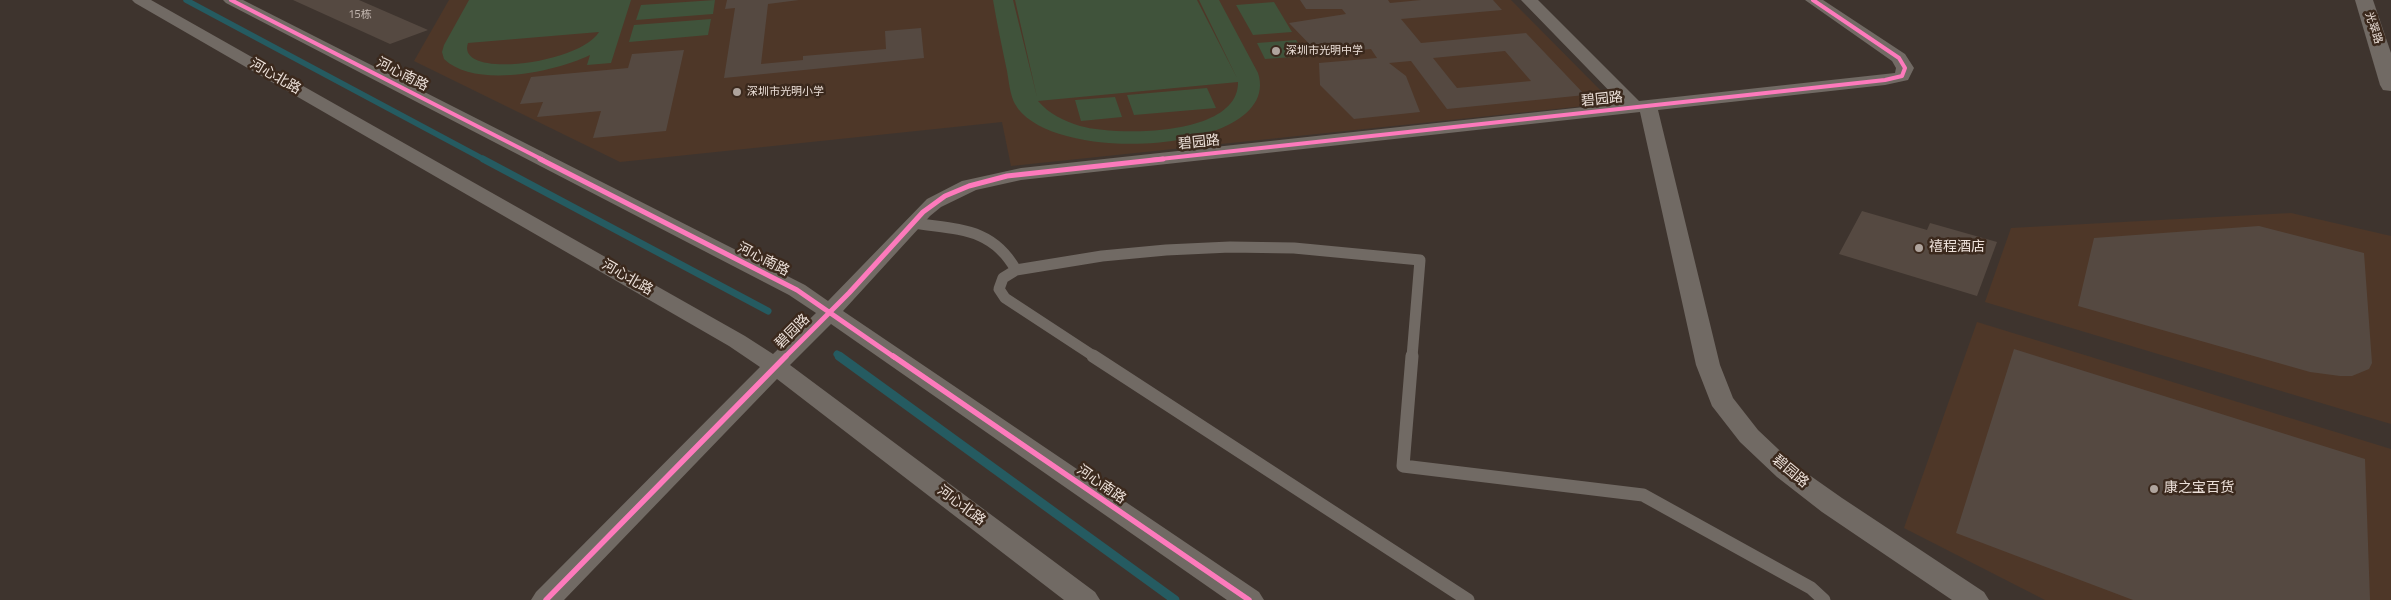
<!DOCTYPE html>
<meta charset="utf-8">
<style>
body{margin:0}
canvas{display:block;background:#3e342e}
</style>
<canvas width="2391" height="600"></canvas>
<script>
const context = document.querySelector('canvas').getContext('2d');
context.lineJoin = 'round';
function paint(path, color) { context.fillStyle = color; context.fill(path, 'evenodd'); }
function stroke(path, color, width, dash) { context.strokeStyle = color; context.lineWidth = width; context.lineCap = dash ? 'butt' : 'round'; context.setLineDash(dash || []); context.stroke(path); }
function write(font, color, halo, rows, align = 'center') {
  context.font = font + ' "Titillium Web","Noto Sans SC",sans-serif'; context.lineWidth = 5; context.setLineDash([]); context.textBaseline = 'middle'; context.strokeStyle = halo; context.fillStyle = color; for (const [text, x, y, turn = 0] of rows) {
    context.save(); context.translate(x, y); context.rotate((+turn || 0) * Math.PI / 180); context.textAlign = isNaN(turn) ? turn : align; if (halo) context.strokeText(text, 0, 0); context.fillText(text, 0, 0); context.restore();
  }
}
paint(new Path2D(`
 M449 0H1511L1613 103 1011 166 1002 122 620 162 414 61Z
 M2291 213 2391 236V424L1985 302 2011 228Z
 M1977 322 2391 449V600H2045L1904 528Z`), '#4e3728');
paint(new Path2D(`
 M469 0H631L611 63 587 65 590 55C555 72 475 89 444 59L442 52 444 45ZM599 32C580 64 455 80 468 43Z
 M715 0 713 14 636 20 641 5Z
 M993 0H1013L1037 97 1015 0H1197L1237 78 1199 0H1219L1258 73C1284 153 1051 168 1015 104 1010 95 1009 82 1007 71 1002 47 997 24 993 0ZM1238 82C1239 137 1116 136 1080 126 1064 121 1049 114 1038 101Z
 M1274 2 1292 32 1253 35 1236 5Z
 M711 19 708 35 629 42 634 25Z
 M1296 40 1306 56 1265 59 1257 43Z
 M1207 88 1216 108 1134 115 1127 95Z
 M1115 97 1122 117 1081 121 1075 100Z`), '#40533b');
stroke(new Path2D(`
 M186 0 485 160`), '#255b61', 5.5);
stroke(new Path2D(`
 M483 159 768 311
 M837 354 841 357`), '#255b61', 7);
stroke(new Path2D(`
 M839 356 1175 600`), '#255b61', 9);
paint(new Path2D(`
 M293 0H359L428 30 390 44Z
 M727 0H799L768 4 761 64 803 60V56L886 49 885 31 921 28 924 58 724 78 735 8 725 9Z
 M1300 0H1388L1390 3 1421 0H1493L1502 10 1401 19 1421 43 1526 33 1585 95 1447 109 1411 61 1389 63 1406 76 1420 112 1354 119 1320 85 1319 63 1377 58 1371 49 1319 54 1289 23 1346 14 1342 9H1306ZM1505 51 1531 81 1457 88 1433 58Z
 M684 50 666 131 593 138 601 111 537 117 543 102 520 104 531 77 628 68 632 54Z
 M1862 211 1927 230 1930 223 1997 242 1977 296 1839 254Z
 M2259 226 2364 253 2372 363 2369 369 2352 376H2340L2310 372 2078 306 2094 238Z
 M2014 349 2365 459 2370 600H2133L1956 533Z`), '#554941');
stroke(new Path2D(`
 M914 223C958 230 992 227 1016 270
 M1095 357 1005 298 999 289 1003 278 1016 270 1102 256 1166 250 1230 247 1294 248 1420 260 1412 357`), '#716a64', 11);
stroke(new Path2D(`
 M1093 356 1468 600
 M1412 356 1403 466 1643 495 1811 588 1824 600`), '#716a64', 13);
paint(new Path2D(`
 M132 0H151L745 336 773 354 816 313 789 295 226 3 223 0H243L805 285 828 301 927 199 962 181 1021 168 1621 103 1521 0H1538L1639 101 1895 73 1896 68 1892 61 1805 0H1823L1905 54 1914 68 1908 80 1885 85 1658 110 1720 365 1733 398 1758 430 1795 465 1842 498 1984 592 1989 600H1952L1822 512 1777 477 1740 442 1712 406 1696 365 1640 112 1021 180 976 190 941 207 930 216 843 311 1259 592 1264 600H1227L831 324 790 365 1095 592 1100 600H1064L777 379 564 600H531L536 592 760 367 729 346 135 3Z`), '#716a64');
paint(new Path2D(`
 M2355 0H2373L2391 53V91L2383 90 2380 85Z`), '#716a64');
stroke(new Path2D(`
 M231 0 543 160
 M1151 160 1885 80 1902 76 1905 68 1899 58 1813 0`), '#fd7abc', 4);
stroke(new Path2D(`
 M540 159 797 290 894 357
 M785 357 849 293 923 212 945 196 969 186 1007 176 1163 159`), '#fd7abc', 5);
stroke(new Path2D(`
 M893 356 1249 600
 M546 600 786 356`), '#fd7abc', 5.5);
for (const [x, y, r, color] of [
 [1276,51,5,"#afa49d"],
 [737,92,5,"#afa49d"],
 [1919,248,5,"#afa49d"],
 [2154,489,5,"#afa49d"]
]) { const dot = new Path2D(); dot.arc(x, y, r, 0, 2 * Math.PI); context.fillStyle = color; context.fill(dot); stroke(dot, '#3b291d', 2); }
write('11px', '#c6bab3', null, [
 ["15栋",360,15]
]);
write('11px', '#ece0d9', '#3b291d', [
 ["光翠路",2373,28,72]
]);
write('11px', '#ece0d9', '#3b291d', [
 ["深圳市光明中学",1286,51],
 ["深圳市光明小学",747,92]
], 'left');
write('14px', '#ece0d9', '#3b291d', [
 ["河心南路",402,75,27],
 ["河心北路",275,77,30],
 ["碧园路",1602,100,-6],
 ["碧园路",1199,143,-6],
 ["河心南路",763,260,27],
 ["河心北路",627,278,30],
 ["碧园路",793,332,-45],
 ["碧园路",1790,472,40],
 ["河心南路",1101,485,35],
 ["河心北路",961,506,37]
]);
write('14px', '#ece0d9', '#3b291d', [
 ["禧程酒店",1929,248],
 ["康之宝百货",2164,489]
], 'left');
</script>
